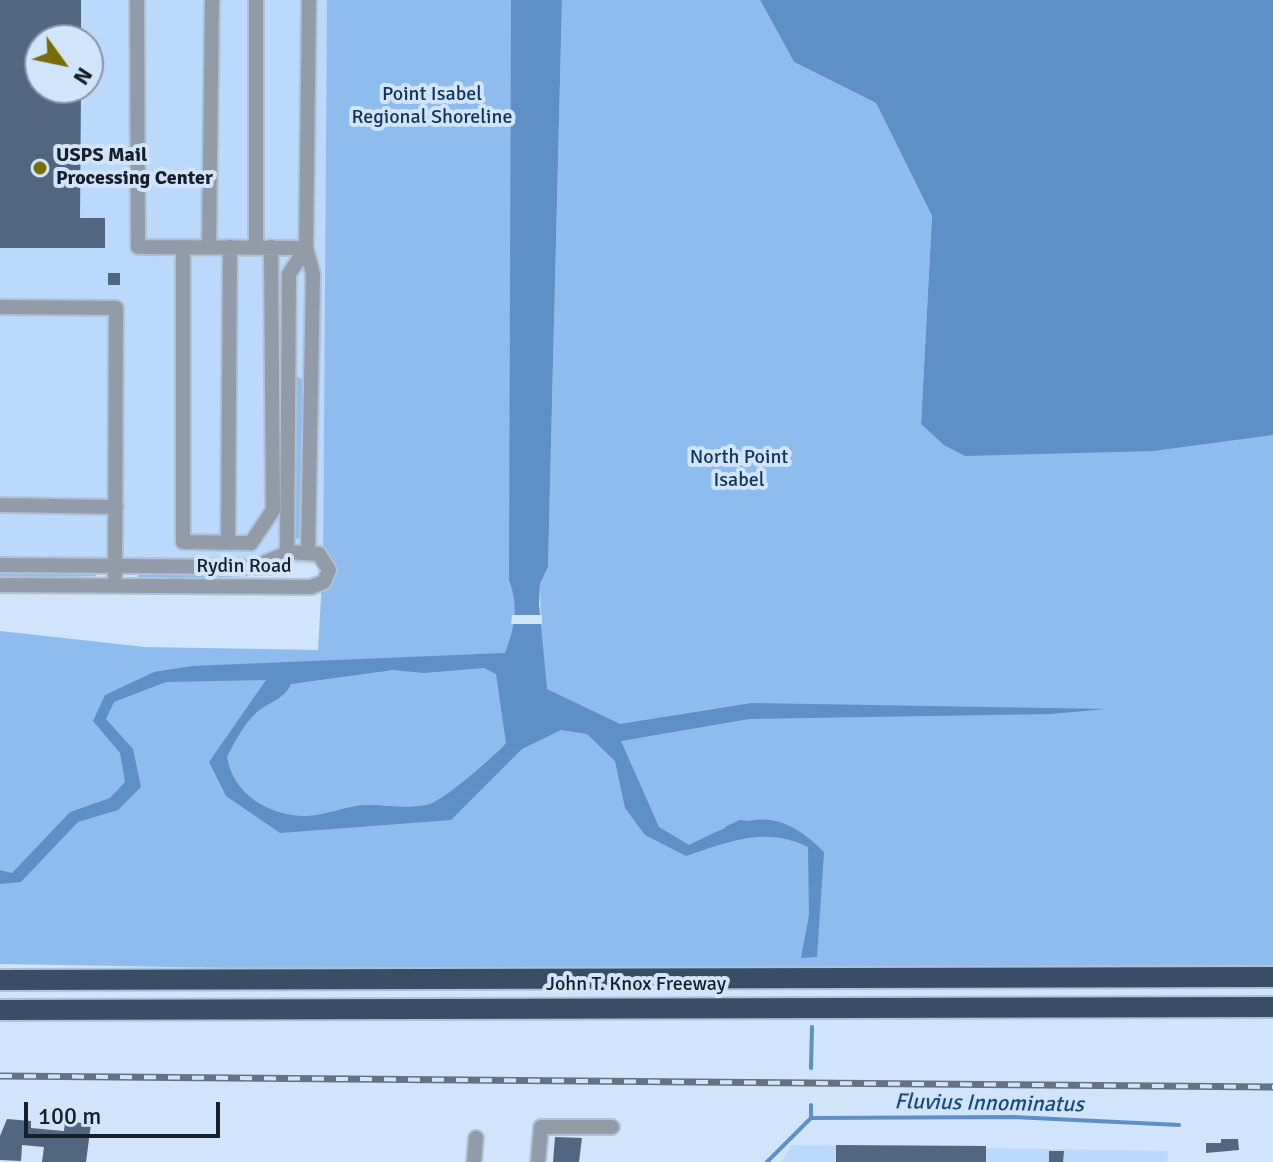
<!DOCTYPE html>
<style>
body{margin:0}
#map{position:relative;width:1273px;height:1162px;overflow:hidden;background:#d0e4fb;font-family:Signika,sans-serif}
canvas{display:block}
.north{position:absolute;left:24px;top:24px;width:80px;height:80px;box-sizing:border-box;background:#d0e4fb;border:2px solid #8695a7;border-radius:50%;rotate:123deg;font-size:22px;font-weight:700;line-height:32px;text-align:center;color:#161f2a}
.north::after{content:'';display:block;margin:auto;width:28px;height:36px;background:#786d09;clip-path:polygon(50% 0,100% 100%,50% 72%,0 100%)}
.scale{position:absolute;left:24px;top:1102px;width:196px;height:36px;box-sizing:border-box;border:4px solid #161f2a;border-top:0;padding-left:10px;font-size:24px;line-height:28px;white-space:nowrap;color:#161f2a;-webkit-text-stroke:6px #d0e4fb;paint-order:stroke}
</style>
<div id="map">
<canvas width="1273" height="1162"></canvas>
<div class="north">N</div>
<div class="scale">100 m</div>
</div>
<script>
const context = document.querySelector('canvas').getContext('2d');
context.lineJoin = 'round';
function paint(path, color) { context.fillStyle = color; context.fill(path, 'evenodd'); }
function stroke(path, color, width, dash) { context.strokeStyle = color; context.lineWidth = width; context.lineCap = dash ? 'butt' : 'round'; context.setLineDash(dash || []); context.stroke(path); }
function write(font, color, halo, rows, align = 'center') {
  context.font = font + ' Signika,sans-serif'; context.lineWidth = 8; context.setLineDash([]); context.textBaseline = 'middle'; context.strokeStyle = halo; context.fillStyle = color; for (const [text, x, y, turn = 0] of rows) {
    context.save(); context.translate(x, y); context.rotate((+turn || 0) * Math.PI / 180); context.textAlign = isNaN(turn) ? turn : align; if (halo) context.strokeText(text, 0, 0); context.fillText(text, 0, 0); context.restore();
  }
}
paint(new Path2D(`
 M0 0H327L323 564 0 559ZM40 40H88V88H40Z
 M791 1145 1168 1151 1167 1162H782Z`), '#bad9fb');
paint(new Path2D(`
 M327 0H539L529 650 541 640 540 584 548 567 562 0H760L794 62 876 103 932 216 921 424 1273 435V977L808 978 0 964V631L145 647 318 650 323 564Z
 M295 375 303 380V534L298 539 294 538Z
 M0 573 96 574V576L0 578Z
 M139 574 280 575 136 580Z`), '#8fbcef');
paint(new Path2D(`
 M511 0H562L548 567 540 584 539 604 547 689 620 724 752 703 1106 709 1051 714 749 719 621 741 659 827 689 845C746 817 775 803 824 852L817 957 801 958 809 915 808 847C764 826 729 842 686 856L645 835 625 808 615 761 587 734 561 730 522 749 451 820 280 833 226 796 209 762 266 680 166 682 114 702 106 719 133 749 141 787 118 810 78 822 21 882 0 884V870L12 873 70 812 110 798 125 782 120 753 93 721 105 695 154 672 192 666 505 653C515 627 519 607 509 580ZM484 668 496 674 506 743C494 757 446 798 430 804 410 810 384 804 363 805 344 807 326 815 308 816 271 817 233 795 227 757 234 743 244 724 256 713 268 702 284 700 291 684L393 670 424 673Z
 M760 0H1273V435L1153 451 965 456 944 445 921 424 932 216 876 103 794 62Z`), '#5e8fc6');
paint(new Path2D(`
 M512 615H542V624H511Z`), '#d0e4fb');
stroke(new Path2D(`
 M727 828 740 822 749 823
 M811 1068 812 1027
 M811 1105V1118
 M811 1118 1013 1117 1179 1125
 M767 1162 811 1118`), '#5e8fc6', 4);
paint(new Path2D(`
 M0 0H81V40H40V88H81L80 218H105V248H0Z
 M108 273H120V285H108Z
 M7 1119 31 1121V1128L64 1131 65 1121 91 1124 86 1162H42L44 1147 22 1145 21 1161 0 1160V1136Z
 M555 1137 582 1138 579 1162H553Z
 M1221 1139H1238L1239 1150 1206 1153V1143H1221Z
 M836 1145 986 1146V1162H836Z
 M1049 1151H1064L1063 1162H1049Z`), '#516780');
const minor = new Path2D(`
 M137 0 138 247 306 248
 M183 247V542L251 543 273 510 271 247
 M209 247 212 0
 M256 247V0
 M0 307 116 308 115 576
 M0 505 116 507
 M228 543 230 247
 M308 552 313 274 306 248 309 0
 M287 553 289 274 306 248
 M0 565 254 567 290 552 319 554 329 570 324 582 311 587 0 585
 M474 1162 476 1138
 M538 1162 541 1127H612`);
const highway = new Path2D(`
 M0 980 1273 977
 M0 1010 1273 1007`);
stroke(minor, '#afc1d5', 18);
stroke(highway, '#afc1d5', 24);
stroke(minor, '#919ca8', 14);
stroke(highway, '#394e66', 20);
const rail = new Path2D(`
 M0 1076 1273 1087`);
stroke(rail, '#647282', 7);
stroke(rail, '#d0e4fb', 4, [12]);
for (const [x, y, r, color] of [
 [40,168,8,"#786d09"]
]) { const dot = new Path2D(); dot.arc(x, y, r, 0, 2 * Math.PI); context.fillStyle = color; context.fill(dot); stroke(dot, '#d0e4fb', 3); }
write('20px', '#113459', '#d0e4fb', [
 ["Point Isabel",432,95],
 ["Regional Shoreline",432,118],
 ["North Point",739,458],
 ["Isabel",739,481]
]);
write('bold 20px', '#161f2a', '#d0e4fb', [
 ["USPS Mail",56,156],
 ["Processing Center",56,179]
], 'left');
write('20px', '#161f2a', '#d0e4fb', [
 ["Rydin Road",244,567],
 ["John T. Knox Freeway",636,985]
]);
write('italic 22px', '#194c80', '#d0e4fb', [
 ["Fluvius Innominatus",989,1104,1]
]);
</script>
